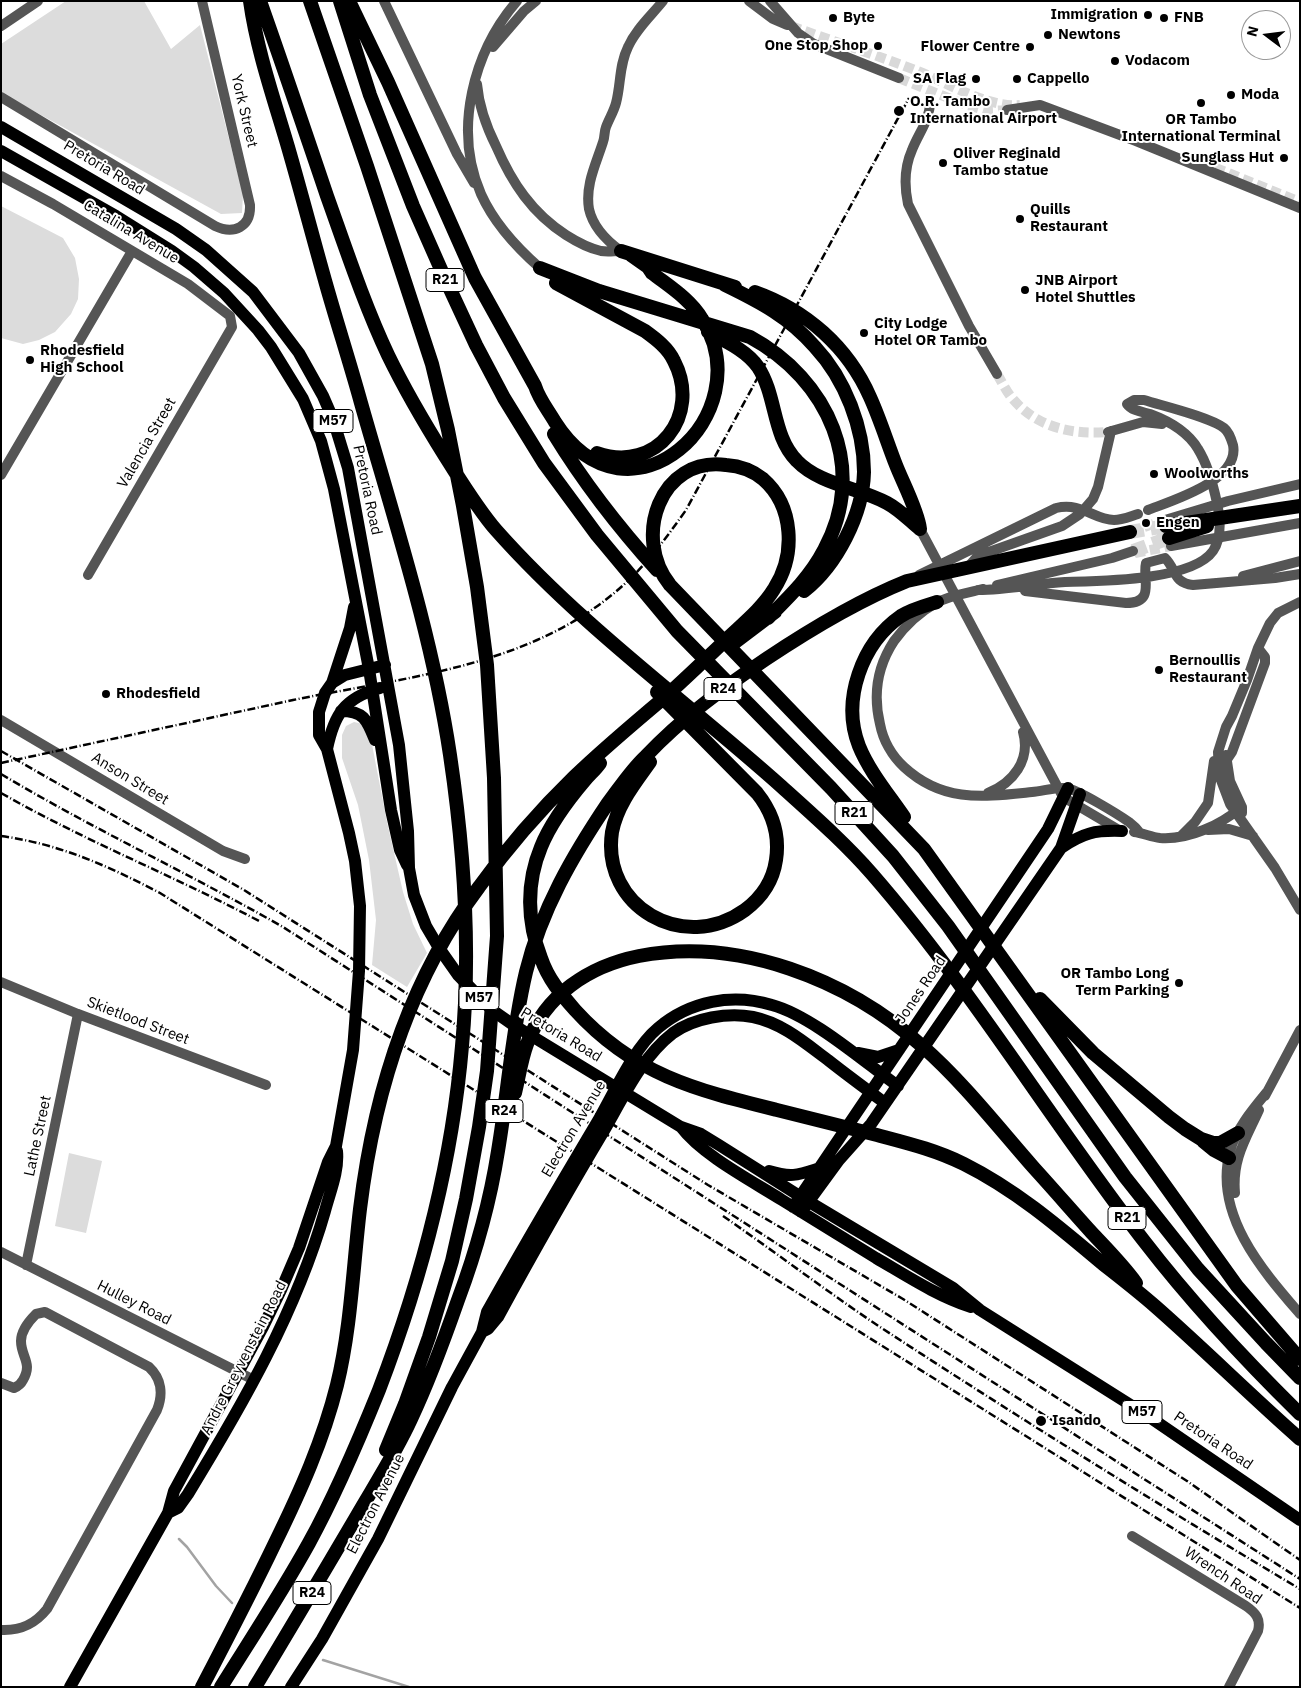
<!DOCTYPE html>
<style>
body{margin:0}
#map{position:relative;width:1301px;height:1688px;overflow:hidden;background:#fff;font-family:"IBM Plex Sans",sans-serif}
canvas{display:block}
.frame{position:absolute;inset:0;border:2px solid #000;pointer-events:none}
.north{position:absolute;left:1241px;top:10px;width:50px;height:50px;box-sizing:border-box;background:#fff;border:1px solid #999;border-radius:50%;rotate:285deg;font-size:14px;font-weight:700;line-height:20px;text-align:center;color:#000}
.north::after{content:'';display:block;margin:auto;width:18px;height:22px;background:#000;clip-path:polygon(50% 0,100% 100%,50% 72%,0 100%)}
</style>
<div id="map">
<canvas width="1301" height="1688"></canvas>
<div class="frame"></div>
<div class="north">N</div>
</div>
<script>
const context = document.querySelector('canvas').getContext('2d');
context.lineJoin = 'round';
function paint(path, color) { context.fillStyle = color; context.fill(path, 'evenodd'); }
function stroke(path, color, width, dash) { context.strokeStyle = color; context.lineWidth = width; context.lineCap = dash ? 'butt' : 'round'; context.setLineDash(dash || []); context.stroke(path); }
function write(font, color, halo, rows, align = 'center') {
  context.font = font + ' "IBM Plex Sans",sans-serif'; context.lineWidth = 4; context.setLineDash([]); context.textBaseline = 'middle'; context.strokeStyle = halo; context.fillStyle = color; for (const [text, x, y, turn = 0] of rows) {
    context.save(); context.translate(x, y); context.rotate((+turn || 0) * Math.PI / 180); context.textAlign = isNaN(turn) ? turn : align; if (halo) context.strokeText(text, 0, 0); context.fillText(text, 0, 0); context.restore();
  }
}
paint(new Path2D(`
 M66 1H144L171 49 200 25 243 194 242 213 221 214 1 93V44Z
 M1 206 63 238 75 258 79 279 78 299 71 314 55 332 39 340 23 344 1 338Z
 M354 722 363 724 370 734 387 822 403 892 413 924 427 953 407 987 372 965 376 920 369 860 358 805 342 758V735L346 726Z
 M69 1153 102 1161 86 1233 55 1226Z`), '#dcdcdc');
stroke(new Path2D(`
 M179 1539 187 1547 216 1586 232 1603
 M323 1660 409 1687`), '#a3a3a3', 2.5);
stroke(new Path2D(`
 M791 26C832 41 874 54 915 70 944 81 987 108 1020 105
 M899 78 958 102 988 111 1007 110
 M1201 162 1300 202
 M997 374C1002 382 1006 391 1012 398 1036 427 1071 435 1108 432
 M1130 532 1165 520
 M1135 553 1171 546`), '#d9d9d9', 10, [10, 5]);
stroke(new Path2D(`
 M1130 532 1166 526
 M1133 551 1169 538`), '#d9d9d9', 14, [14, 7]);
stroke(new Path2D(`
 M384 1 457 154 474 183
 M517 1C473 52 453 130 481 194 494 223 516 247 540 268
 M749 1 773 19 787 25
 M770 1 798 33 814 44 899 78
 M1 26 38 1
 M493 47 524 11 536 1
 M477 84C479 107 486 126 496 146 512 183 532 213 566 235 577 242 588 248 601 251 608 252 614 251 621 251
 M1 97 215 226C234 235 251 227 250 205L202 1
 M930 99C931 119 919 132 912 150 904 168 904 185 908 204L969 326 997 374
 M1007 110 1040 105 1136 141 1300 208
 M1 176 53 204 188 284 230 316 232 327 88 575
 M621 251C607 241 593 227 589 209 585 185 596 164 603 142 605 137 604 132 606 127 609 119 614 111 616 103 621 84 619 65 628 47 636 29 651 16 663 1
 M1108 432 1143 422 1162 424
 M1 475 132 251
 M1165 520 1228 501 1300 484
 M920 529 1063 797 1119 830
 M1171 546 1300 523
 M968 567 976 558 986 553 1062 526 1080 514 1093 499 1098 487 1111 431
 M919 575 1056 508C1082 502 1094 520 1114 520 1122 520 1131 516 1138 514
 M1243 576 1300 561
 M997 585 1112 558 1133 551
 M983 589C968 593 950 595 936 603 920 612 905 626 894 641 877 667 873 695 880 724 883 740 892 756 904 767 943 803 983 797 1032 792 1043 791 1055 787 1066 788 1077 789 1119 815 1129 822 1133 825 1137 829 1140 833
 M978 590C1007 590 1035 584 1065 582 1099 581 1192 581 1213 551 1222 538 1220 517 1217 503 1213 484 1208 465 1198 449 1188 432 1169 421 1150 414 1143 412 1132 411 1127 404L1134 400H1144C1163 406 1210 417 1224 428 1229 432 1231 438 1233 445 1240 480 1174 500 1148 510
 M1025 591 1126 603C1156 603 1142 579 1146 563L1165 558C1177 570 1173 583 1193 585L1275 578 1300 574
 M1300 602 1278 613 1270 623 1258 648 1247 680 1232 716 1226 727 1218 752 1219 775 1230 804 1275 868 1300 910
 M1 720 223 851 245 859
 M1226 755 1230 781 1242 807V813
 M1226 761 1232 752 1265 663V657L1258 648
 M988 793C1013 783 1031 760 1023 732
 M1208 830 1229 829 1253 836
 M1134 832C1143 833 1151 837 1160 838 1189 840 1220 825 1242 807
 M1181 836 1195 822 1208 803 1214 761
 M1 982 78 1014 266 1085
 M1267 1092C1253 1109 1236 1129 1230 1151 1213 1214 1262 1270 1300 1314
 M1265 1096 1300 1030
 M1235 1193C1232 1159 1246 1139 1259 1110
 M1 1252 254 1380
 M26 1265 78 1014
 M1 1383 14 1388C19 1386 21 1384 23 1380 33 1363 21 1357 21 1341 21 1331 29 1321 36 1314L45 1312 149 1367C162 1379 163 1395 157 1410L47 1609C35 1624 21 1631 1 1630
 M1132 1536 1246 1606C1256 1613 1261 1619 1258 1631L1229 1687`), '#555', 10);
stroke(new Path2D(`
 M1 127 176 229 206 250 253 292 299 353 323 396 333 419 348 468 399 745 408 831 409 868 414 895 426 926 439 948 458 975 492 1010 512 1024 681 1127 701 1134 719 1145 806 1200 953 1288 980 1310 1148 1416 1300 1520
 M1 151 116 216 172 251 194 267 224 293 258 330 271 347 303 399 321 441 334 489 369 669 391 810 400 850 407 865
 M332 683 350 628 354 607
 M341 711C364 711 367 720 375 740
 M327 749C334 715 344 698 380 688
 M1061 848C1083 833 1095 830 1122 831
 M858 1053 878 1057 899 1050
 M681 1127C702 1155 752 1181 782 1200 814 1220 845 1239 876 1258 907 1276 937 1296 971 1307
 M769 1171C792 1178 798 1175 820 1168
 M793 1207 1048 829 1068 788
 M801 1212 839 1160 871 1124 1061 848 1080 794
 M482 1332 488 1329 498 1317C533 1253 568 1191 605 1129 624 1096 642 1057 673 1033 694 1018 728 1012 753 1017 782 1023 804 1042 828 1060 847 1075 866 1089 885 1103
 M168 1513 178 1508 188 1494C243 1404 296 1312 325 1211 330 1192 339 1171 337 1151
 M70 1687 168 1513 174 1491 263 1327 281 1290 299 1248 328 1162 336 1146 353 1050 359 971 360 906 355 861 349 833 327 749 319 735V712L325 693 332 683 345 675 385 665
 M291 1687 322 1639 378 1539 452 1387 482 1332 487 1312C523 1247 561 1183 599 1119 615 1091 634 1048 658 1028 690 1001 732 993 772 1005 812 1016 863 1061 898 1086`), '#000', 12);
stroke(new Path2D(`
 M260 1C283 66 305 131 327 196 346 249 364 304 388 355 405 390 425 424 445 456 461 481 477 508 496 530 581 626 687 702 782 787 813 815 845 843 872 874 972 989 1051 1121 1144 1241 1191 1302 1245 1360 1300 1414
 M310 1 367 166 432 364 448 430 463 506 477 587 487 665 494 778 497 936 487 1071 479 1127 466 1199 452 1261 429 1337 405 1404 386 1450
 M340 1 370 95 413 206 443 274 476 345 504 398 544 463 597 535 677 631 831 788 893 856 948 926 1125 1177 1198 1269 1266 1343 1300 1378
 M349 1 388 82 475 278 535 386C539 399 548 410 555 422 629 538 763 414 702 319 690 299 670 287 652 273L648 267 631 255
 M621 251 735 287
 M540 268 599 291 750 337C828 379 869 468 824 550 810 577 789 597 768 618
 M556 283 645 331C656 339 668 348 674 361 702 415 657 474 597 453
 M725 285C760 302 789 317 815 347 845 379 864 428 864 472 863 514 837 565 804 591
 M755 292C806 310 848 347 870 397 880 419 887 442 896 465 903 483 918 511 920 529
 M708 332C725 341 746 350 758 367 777 396 772 436 797 461 819 484 859 488 887 503 900 510 909 520 920 529
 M554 434C584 483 619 528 657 570
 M1166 526 1300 506
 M1169 538 1207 526
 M734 643 775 612
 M650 762C635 783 617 805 612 832 601 907 684 954 745 910 761 898 773 881 776 860 780 834 773 813 757 793L657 692
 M600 763C596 769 590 774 585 780 568 800 551 822 541 847 526 883 527 922 541 958 548 979 561 994 575 1010 634 1075 696 1090 777 1110 810 1118 844 1127 877 1135 907 1143 936 1150 964 1164 1016 1190 1059 1227 1103 1264 1121 1278 1139 1292 1156 1307 1205 1350 1251 1396 1300 1439
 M904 817C889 795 869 771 859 746 841 700 862 643 901 616 912 609 924 606 937 602
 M1040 999 1093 1053 1169 1117 1185 1129 1201 1139 1213 1143H1220L1238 1133
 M515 1093C519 1077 521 1060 527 1044 545 995 589 966 639 956 739 937 847 979 922 1046 963 1082 998 1127 1034 1168 1054 1190 1073 1212 1092 1233 1107 1249 1123 1265 1136 1283
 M1203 1141 1214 1150 1229 1158
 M202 1687C227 1639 252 1591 275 1543 300 1492 323 1441 337 1385 351 1328 353 1267 360 1209 374 1094 409 980 479 887 507 848 539 811 574 777 603 749 634 723 665 697 687 677 708 657 730 636 745 622 763 607 774 589 796 555 794 506 763 479 752 470 740 466 726 465 660 456 632 538 670 585L924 849 1237 1286 1300 1359
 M221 1687C251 1639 282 1592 309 1543 336 1494 358 1442 379 1390 421 1280 452 1164 462 1046 471 951 464 849 450 755 432 635 394 519 361 403 350 363 337 323 326 284 313 238 301 192 288 147 274 99 257 51 250 1
 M255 1687C289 1631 322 1575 355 1519 374 1486 395 1454 411 1419 429 1381 444 1340 458 1300 476 1252 490 1202 498 1151 508 1092 512 1030 526 972 541 910 573 855 608 803 620 787 631 770 646 756 682 718 723 688 766 659 811 629 857 601 907 581L1130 532`), '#000', 14);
stroke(new Path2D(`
 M1 751 244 890 708 1185 903 1299 1187 1481 1300 1560
 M1 763C98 742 196 721 293 700 411 676 541 666 632 577 653 556 669 534 686 510L909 98
 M1 774C93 829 190 874 283 927L1300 1579
 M1 793C85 841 174 876 259 921
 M1 836C60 844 108 866 160 893L1300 1608
 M723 1216C775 1252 825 1290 877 1325 1016 1416 1157 1504 1300 1589`), '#000', 2.5, [8, 2.5, 1, 2.5]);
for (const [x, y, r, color] of [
 [1148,15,5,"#000"],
 [833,18,5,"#000"],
 [1164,18,5,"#000"],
 [1048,35,5,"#000"],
 [878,46,5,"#000"],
 [1030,47,5,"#000"],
 [1115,61,5,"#000"],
 [976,79,5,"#000"],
 [1017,79,5,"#000"],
 [1231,95,5,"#000"],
 [1201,103,5,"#000"],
 [899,111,6,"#000"],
 [1284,158,5,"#000"],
 [943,163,5,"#000"],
 [1020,219,5,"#000"],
 [1025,290,5,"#000"],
 [864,333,5,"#000"],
 [30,360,5,"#000"],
 [1154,474,5,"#000"],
 [1146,523,5,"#000"],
 [1159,670,5,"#000"],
 [106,694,5,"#000"],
 [1179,983,5,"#000"],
 [1041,1421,6,"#000"]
]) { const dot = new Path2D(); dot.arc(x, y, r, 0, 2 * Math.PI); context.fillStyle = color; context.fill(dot); stroke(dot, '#fff', 2); }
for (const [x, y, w] of [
 [445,280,38],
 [333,421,40],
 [723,689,38],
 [854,813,38],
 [479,998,40],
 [504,1111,38],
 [1127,1218,38],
 [1142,1412,40],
 [312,1593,38]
]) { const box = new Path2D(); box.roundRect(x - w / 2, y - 11.5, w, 23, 4); context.fillStyle = '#fff'; context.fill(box); stroke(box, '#000', 1); }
write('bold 14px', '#000', null, [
 ["R21",445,280],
 ["M57",333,421],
 ["R24",723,689],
 ["R21",854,813],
 ["M57",479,998],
 ["R24",504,1111],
 ["R21",1127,1218],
 ["M57",1142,1412],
 ["R24",312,1593]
]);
write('bold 15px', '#000', '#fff', [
 ["Immigration",1138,15,"right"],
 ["Byte",843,18],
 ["FNB",1174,18],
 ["Newtons",1058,35],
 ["One Stop Shop",868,46,"right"],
 ["Flower Centre",1020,47,"right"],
 ["Vodacom",1125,61],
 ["SA Flag",966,79,"right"],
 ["Cappello",1027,79],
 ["Moda",1241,95],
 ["O.R. Tambo",910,102],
 ["International Airport",910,119],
 ["OR Tambo",1201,120,"center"],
 ["International Terminal",1201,137,"center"],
 ["Oliver Reginald",953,154],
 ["Tambo statue",953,171],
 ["Sunglass Hut",1274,158,"right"],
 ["Quills",1030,210],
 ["Restaurant",1030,227],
 ["JNB Airport",1035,281],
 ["Hotel Shuttles",1035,298],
 ["City Lodge",874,324],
 ["Hotel OR Tambo",874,341],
 ["Rhodesfield",40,351],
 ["High School",40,368],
 ["Woolworths",1164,474],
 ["Engen",1156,523],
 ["Bernoullis",1169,661],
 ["Restaurant",1169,678],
 ["Rhodesfield",116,694],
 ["OR Tambo Long",1169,974,"right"],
 ["Term Parking",1169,991,"right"],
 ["Isando",1052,1421]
], 'left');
write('15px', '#000', '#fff', [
 ["York Street",244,111,77],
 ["Pretoria Road",104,168,31],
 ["Catalina Avenue",131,232,31],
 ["Valencia Street",147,443,-60],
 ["Pretoria Road",367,490,78],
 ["Anson Street",130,779,31],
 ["Jones Road",921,990,-56],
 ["Skietlood Street",138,1021,21],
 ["Pretoria Road",561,1035,31],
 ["Electron Avenue",574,1129,-59],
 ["Lathe Street",38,1136,-78],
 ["Hulley Road",134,1303,27],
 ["Andre Greyvenstein Road",244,1358,-63],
 ["Pretoria Road",1213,1441,34],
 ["Electron Avenue",376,1504,-63],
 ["Wrench Road",1223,1576,34]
]);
</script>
